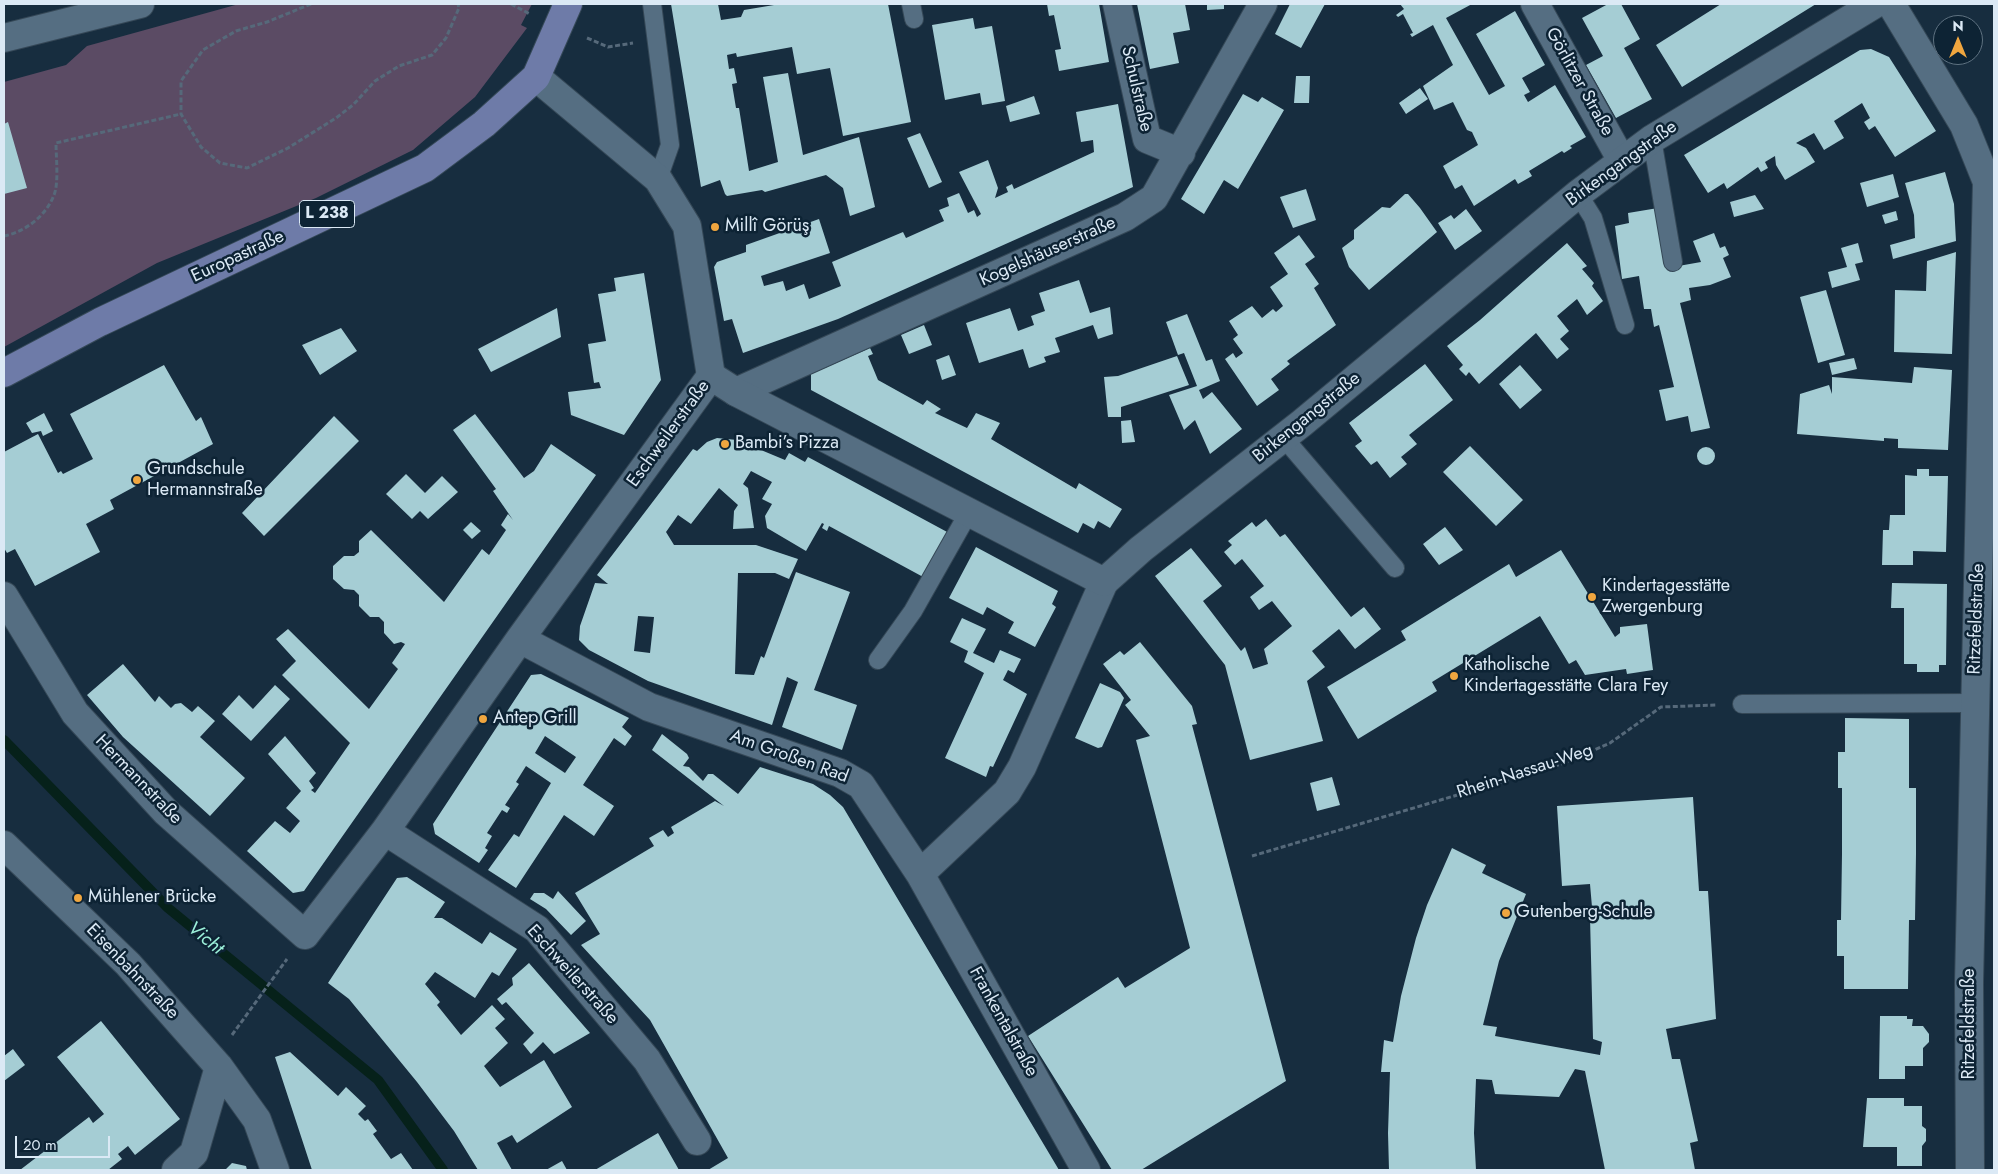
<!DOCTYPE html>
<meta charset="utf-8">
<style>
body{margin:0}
#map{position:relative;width:1998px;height:1174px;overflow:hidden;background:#172d3f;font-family:Jost,sans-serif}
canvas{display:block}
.frame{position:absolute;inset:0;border:5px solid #dbe9f5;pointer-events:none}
.north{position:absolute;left:1933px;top:15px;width:50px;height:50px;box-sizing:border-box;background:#0d2334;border:1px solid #5f7281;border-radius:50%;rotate:0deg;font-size:14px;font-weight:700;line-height:20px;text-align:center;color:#dbe9f5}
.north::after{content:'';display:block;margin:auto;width:18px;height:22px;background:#f0a63f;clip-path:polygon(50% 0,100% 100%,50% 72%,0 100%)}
.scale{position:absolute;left:15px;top:1136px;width:95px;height:22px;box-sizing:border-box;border:2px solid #dbe9f5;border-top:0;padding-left:6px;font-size:15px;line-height:18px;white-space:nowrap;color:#dbe9f5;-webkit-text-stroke:4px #0d2334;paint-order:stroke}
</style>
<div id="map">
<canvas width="1998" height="1174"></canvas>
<div class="frame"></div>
<div class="north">N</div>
<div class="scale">20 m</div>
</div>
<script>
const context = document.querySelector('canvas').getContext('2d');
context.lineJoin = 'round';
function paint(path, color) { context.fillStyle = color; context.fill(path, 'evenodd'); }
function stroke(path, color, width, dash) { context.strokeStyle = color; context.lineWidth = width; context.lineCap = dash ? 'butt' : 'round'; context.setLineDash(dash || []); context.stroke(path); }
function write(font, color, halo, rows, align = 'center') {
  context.font = font + ' Jost,sans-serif'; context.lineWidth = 5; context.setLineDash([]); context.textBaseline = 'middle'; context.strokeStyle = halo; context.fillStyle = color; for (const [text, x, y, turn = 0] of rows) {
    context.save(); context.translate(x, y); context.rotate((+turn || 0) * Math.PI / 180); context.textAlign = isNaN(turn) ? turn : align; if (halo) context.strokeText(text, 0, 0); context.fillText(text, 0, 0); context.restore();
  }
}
paint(new Path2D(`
 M239 4H532L521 25 527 28 475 97 413 150 316 198 157 263 4 347V82L66 65 87 46Z`), '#5b4b64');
stroke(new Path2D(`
 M4 740 168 908 378 1080 443 1170`), '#06211a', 10);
paint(new Path2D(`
 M671 4H718L721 20 741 17 744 10 780 4H888L911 122 843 136 830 68 797 74 792 47 737 57 736 53 727 55 729 69 734 68 737 83 732 84 736 108H739L749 171 778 162 763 77 788 73 803 155 859 137 875 207 850 216 843 188 826 175 765 192 762 190 727 196 725 194 720 180 701 187Z
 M1047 4H1099L1109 62 1059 71 1055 50 1061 49 1054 15 1049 16Z
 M1137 4H1185L1190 30 1173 33 1179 63 1150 69Z
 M1207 4H1224V9L1207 10Z
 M1290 4H1325L1301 48 1275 34Z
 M1400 4H1472L1446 18 1489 95 1505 86 1476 34 1515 11 1545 65 1522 78 1530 92 1524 95 1528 102 1555 85 1586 137 1570 146 1572 148 1564 153 1562 151 1529 171 1532 176 1518 184 1515 179 1474 206 1462 185 1455 189 1443 166 1478 145 1472 132 1467 130 1453 102 1434 110 1423 86 1453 65 1433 25 1412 37 1410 34 1413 33 1403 14 1398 17 1396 15 1404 9Z
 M1608 4H1621L1640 39 1624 48 1652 99 1616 118 1586 65 1603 56 1582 18Z
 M1721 4H1816L1682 87 1656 45Z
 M973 18 975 29 992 26 1005 101 982 105 980 93 945 100 932 25Z
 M1871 49 1889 57 1936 131 1895 157 1875 126 1869 130 1864 122 1870 118 1862 103 1834 121 1844 138 1824 150 1814 133 1796 143 1806 148 1815 162 1785 180 1776 165 1775 156 1765 162 1768 168 1761 172 1758 167 1727 189 1724 183 1708 193 1684 155 1860 50Z
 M1296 76H1310L1309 103H1294Z
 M1420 88 1428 99 1406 114 1399 103Z
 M1243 94 1258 102 1262 97 1284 110 1238 189 1224 180 1204 214 1181 199Z
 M1034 96 1040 114 1010 122 1006 106Z
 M1118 104 1133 187 838 319 743 353 732 319 724 321 714 267 717 262 746 252V245L819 219 830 253 761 276 764 286 783 281 786 291 804 284 809 299 841 286 832 262 903 232 906 238 944 221 939 210 949 206 947 198 959 193 968 213 974 210 977 217 981 214 959 172 988 160 998 188 995 198 1008 192 1006 187 1012 184 1014 189 1094 152 1093 140 1081 142 1076 112Z
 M8 122 27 188 4 194V124Z
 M920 133 942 182 929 188 907 138Z
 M1945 172 1954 204 1956 241 1893 259 1890 245 1915 238 1914 215 1905 183Z
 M1893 174 1899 197 1867 207 1860 183Z
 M1306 189 1316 220 1293 228 1280 197Z
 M1405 194H1408L1420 208 1437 232 1369 290 1349 267 1342 248 1354 239V230L1382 207 1390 208Z
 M1755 195 1764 209 1734 217 1730 202Z
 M1658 208 1667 268 1701 262 1693 241 1714 233 1720 248 1725 246 1729 255 1723 258 1731 277 1710 285 1689 288 1691 300 1680 303 1710 428 1691 432 1688 416 1666 421 1659 390 1674 387 1659 325 1654 327 1651 309H1644L1639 276 1622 279 1615 226 1629 223 1628 213Z
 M1466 209 1482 231 1455 250 1438 223 1451 215 1454 219Z
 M1896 211 1898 220 1885 224 1882 215Z
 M1299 235 1315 257 1305 264 1319 284 1314 288 1336 325 1287 361 1290 364 1271 379 1279 390 1257 406 1225 359 1233 353 1236 358 1243 353 1233 339 1238 335 1229 321 1252 306 1262 318 1273 309 1276 312 1283 306 1270 287 1288 274 1274 253Z
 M1567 243 1587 266 1582 269 1594 283 1592 286 1603 301 1587 315 1577 299 1557 316 1569 331 1560 339 1569 349 1557 359 1536 333 1479 384 1469 372 1466 376 1459 369 1463 365 1447 346 1480 320Z
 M1858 243 1863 262 1855 264 1860 280 1832 288 1828 272 1847 267 1841 248Z
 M1956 252 1952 354 1894 352 1895 290 1926 291 1927 261Z
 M644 273 661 380 624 435 571 415 568 392 601 388 599 382 594 383 588 344 606 341 598 294 616 291 614 278Z
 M1079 280 1090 313 1110 307 1113 334 1098 339 1093 325 1055 338 1060 352 1044 357 1046 362 1029 368 1023 349 979 363 966 323 1010 308 1018 331 1034 325 1031 316 1045 311 1039 293Z
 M1826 290 1845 355 1818 363 1800 297Z
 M557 308 561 337 491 372 478 349Z
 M1187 314 1206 361 1212 359 1220 381 1199 390 1203 399 1212 392 1242 429 1210 454 1195 420 1184 430 1169 395 1197 386 1184 353 1178 355 1166 322Z
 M924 325 932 345 909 354 901 335Z
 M341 328 357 351 320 375 302 345Z
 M870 348 873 354 868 356 878 380 923 405 927 400 941 409 935 413 967 428 976 413 1000 423 991 439 1076 489 1079 483 1122 509 1110 528 1098 521 1094 529 1083 523 1078 533 811 390V374Z
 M949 355 956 375 942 380 936 360Z
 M1177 356 1189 385 1121 407V417H1108L1104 377 1118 376Z
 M1854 358 1857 369 1832 375 1829 363Z
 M1425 364 1453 400 1409 435 1417 444 1401 457 1407 464 1390 478 1377 461 1371 465 1355 446 1362 441 1349 423Z
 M164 365 196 421 201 417 213 444 110 500 114 509 86 524 100 552 35 586 15 549 7 553 4 548V452L38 434 58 473 61 471 63 474 93 459 70 414Z
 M1520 365 1542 390 1520 409 1499 384Z
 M1914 367 1952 370 1948 450 1898 448V439L1884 438V441L1797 434 1800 394 1829 385 1832 394V377L1912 383Z
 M44 413 53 431 43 436 41 431 32 433 26 423Z
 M475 414 524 478 534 471 551 444 596 475 304 891 293 893 247 851 275 821 290 833 300 821 286 808 301 791 268 754 285 736 316 773 309 781 314 788 311 790 315 793 350 743 282 675 296 661 276 639 288 629 369 709 398 669 392 663 405 644 401 642 394 644 384 633V622L379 617H370L359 606V595L354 590 344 589 333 579V566L344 556H354L359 552V541L371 530 444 602 482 549 489 555 506 530 501 525 508 514 513 520 493 491 496 489 453 430Z
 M334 416 359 441 264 536 242 513Z
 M1131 420 1135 442 1122 443 1121 421Z
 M717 438 737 440 785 460 789 453 805 462 808 457 949 533 925 578 829 526 827 531 822 528 824 524 822 523 806 551 767 528 765 516 772 504 762 499 772 482 751 471 743 484 748 488 754 528 733 529 734 511 738 505 719 488 691 524 678 515 666 532 674 545H756L798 559 789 579 775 573H738L735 674 754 675 761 656 764 658 796 572 850 592 814 690 857 705 842 750 782 727 798 682 787 677 772 725 648 681 589 650 579 640 580 626 595 583 608 584 597 575 693 449 697 451 707 442ZM638 616 654 617 650 653 634 651Z
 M1470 446 1523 500 1496 526 1443 472Z
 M1697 456a9 9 0 1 1 18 0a9 9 0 1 1-18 0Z
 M1917 469H1929V476H1948L1946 552 1913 551V565H1882L1883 530H1889L1890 515H1905V475L1917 476Z
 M406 474 425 493 442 476 458 492 428 519 420 511 412 519 386 494Z
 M1266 519 1280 537 1285 534 1351 617 1364 607 1381 629 1355 649 1339 629 1312 651 1325 667 1307 681 1323 741 1250 760 1225 665 1155 576 1191 548 1222 586 1203 601 1241 651 1245 647 1253 669 1268 664 1264 649 1292 626 1272 601 1259 610 1250 597 1264 586 1242 559 1235 565 1224 552 1232 545 1228 541 1252 522 1256 527Z
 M471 522 481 531 472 539 463 530Z
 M1445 527 1463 550 1439 565 1423 544Z
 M976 547 1058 591 1052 604 1056 607 1035 647 1008 633 1014 622 987 607 983 615 949 598Z
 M1561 550 1615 637 1620 633V627L1647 624 1653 670 1627 674 1626 669 1585 675 1576 660 1569 664 1540 616 1432 682 1437 691 1358 739 1327 687 1406 640 1401 631 1509 564 1516 577Z
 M1892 583 1947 584 1946 665H1939V672H1917V664H1904V608H1891Z
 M962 618 986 629 973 653 994 663 1000 650 1021 659 1014 673 1008 670 1003 680 1027 694 993 767 990 766 986 777 945 758 984 673 964 662 968 651 950 642Z
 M1140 642 1192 706 1197 724 1192 725 1286 1081 1141 1170H1112L1028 1036 1118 977 1125 988 1190 948 1136 740 1150 736 1125 705 1131 700 1103 664 1120 651 1124 655Z
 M123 664 155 702 159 696 171 708 175 704 181 703 192 712 198 706 215 721 200 737 245 778 210 816 123 737 87 695Z
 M541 674 629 718 622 727 632 736 625 746 614 738 583 785 614 806 594 836 564 815 516 888 488 870 514 834 519 837 551 783 526 766 516 782 519 784 505 805 510 808 507 813 502 810 487 833 492 836 485 848 488 850 479 863 435 834 433 824 531 675ZM545 736 576 757 565 773 535 753Z
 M1100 683 1120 692 1124 698 1102 747 1098 748 1075 738Z
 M275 685 290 699 251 741 222 714 239 695 253 709Z
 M1845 718 1909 719V788H1916V854L1915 920H1909L1908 989H1844V956H1837V920H1841L1842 854V788H1838V752H1845Z
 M662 734 687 754 689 758 683 766 689 767 703 781 708 774H713L738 794 760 767 813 784 830 795 843 807 1059 1170H708L728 1158 650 1020 581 945 600 934 575 893 654 846 649 838 663 830 668 837 674 833 671 827 715 801 724 806 652 750Z
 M1332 777 1340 805 1317 811 1310 783Z
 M1693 797 1699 891H1708L1716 1019 1666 1029 1672 1059H1680L1698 1141 1690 1143 1695 1170H1605L1585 1071 1575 1069 1559 1097 1495 1094 1492 1080 1476 1079 1474 1133 1476 1170H1389L1388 1133 1390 1072H1381L1384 1040 1393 1042 1401 996 1416 938 1427 905 1452 848 1486 865 1482 873 1526 894 1499 961 1483 1025 1497 1027 1495 1036 1600 1055 1602 1042 1593 1039 1590 917H1599V907H1592L1590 884 1562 886 1557 806Z
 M407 877 445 902 434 918H442L482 944 490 932 517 949 499 976 492 972 475 998 435 972 425 984 440 1002 437 1005 461 1035 492 1005 505 1019 495 1028 508 1043 484 1066 500 1087 544 1060 572 1107 517 1143 512 1135 497 1143 512 1170H478L454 1131 417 1082 349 999 328 983 397 878Z
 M558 891 586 921 571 935 546 909 530 899 534 893H544L553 899Z
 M529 963 590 1033 554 1054 543 1042 531 1054 523 1044 534 1033 506 1002 502 1005 497 999 513 985 512 978Z
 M1880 1016H1907V1019H1913L1912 1026H1923L1929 1034V1042L1923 1048V1066H1905V1079H1879Z
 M101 1021 180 1119 135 1155 128 1146 118 1154 122 1159 108 1170H20L89 1117 93 1123 104 1114 57 1057Z
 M13 1049 25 1065 4 1081V1056Z
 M290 1052 338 1096 346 1087 366 1106 358 1114 365 1121 368 1119 377 1131 373 1134 391 1159 401 1153 413 1170H312L275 1057Z
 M1867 1098H1904V1106H1922V1126L1926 1129V1141L1922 1146V1166H1897V1147H1863Z
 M658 1133 679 1170H595Z
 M562 1161 567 1170H546Z
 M232 1163 246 1166 247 1170H225Z`), '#a5cdd4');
const lane = new Path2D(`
 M652 4 670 145 658 179
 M911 4 914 19
 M1652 139 1673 262
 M1578 194 1593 218 1625 325
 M1284 438 1395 568
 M878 660 913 611 969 512
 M1742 704 1974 703`);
const street = new Path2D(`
 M1117 4 1147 139 1181 153
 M1535 4 1622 161
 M1891 4 1964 125 1987 182 1969 983 1970 1170
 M4 38 140 4
 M736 392 1125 217 1154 198 1263 4
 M4 596 75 713 166 812 305 935 385 831 520 639 711 376
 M520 639 649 707 840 773 861 785 920 874 1086 1170
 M385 831 537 929 647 1060 697 1141
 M920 874 1007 792 1022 767 1104 582`);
const secondary = new Path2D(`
 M536 77 658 179 687 226 711 376 736 392 1104 582 1141 549 1302 423 1578 194 1652 139 1875 4
 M4 845 128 964 219 1067 257 1120 275 1170
 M176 1170 194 1153 219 1067`);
const primary = new Path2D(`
 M4 373 100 322 425 168 484 124 536 77 568 4`);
stroke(lane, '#354857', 20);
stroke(street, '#354857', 30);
stroke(secondary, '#354857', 30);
stroke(primary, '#354857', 30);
stroke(new Path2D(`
 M311 4 267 22 236 31 203 50 181 81V114L201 147 220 163 247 168 288 148 336 118 353 105 375 81 399 66 432 55 446 38 459 8 458 4
 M511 4 530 14
 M587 38 608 47 633 43
 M4 236C25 232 46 216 54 195 59 183 56 157 56 143L181 114
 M1252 856 1565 763 1610 743 1661 707 1717 705
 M232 1035 287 959`), '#56697a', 3, [5, 2.5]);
stroke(lane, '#556e82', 18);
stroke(street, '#556e82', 28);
stroke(secondary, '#556e82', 28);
stroke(primary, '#6e7ba8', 28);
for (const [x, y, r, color] of [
 [715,227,5,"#f0a63f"],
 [725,444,5,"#f0a63f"],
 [137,480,5,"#f0a63f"],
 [1592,597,5,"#f0a63f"],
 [1454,676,5,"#f0a63f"],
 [483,719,5,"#f0a63f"],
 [78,898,5,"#f0a63f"],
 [1506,913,5,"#f0a63f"]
]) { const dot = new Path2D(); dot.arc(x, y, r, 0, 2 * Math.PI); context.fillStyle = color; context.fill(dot); stroke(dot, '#0d2334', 2); }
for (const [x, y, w] of [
 [327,214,55]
]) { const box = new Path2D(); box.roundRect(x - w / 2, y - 13.5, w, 27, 4); context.fillStyle = '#0d2334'; context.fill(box); stroke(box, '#dbe9f5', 1); }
write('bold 16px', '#dbe9f5', null, [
 ["L 238",327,214]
]);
write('18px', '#dbe9f5', '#0d2334', [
 ["Görlitzer Straße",1579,82,61],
 ["Schulstraße",1136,89,77],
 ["Birkengangstraße",1622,164,-36],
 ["Kogelshäuserstraße",1048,252,-24],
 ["Europastraße",238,257,-25],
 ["Birkengangstraße",1307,418,-39],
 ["Eschweilerstraße",669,434,-54],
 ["Ritzefeldstraße",1977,619,-88],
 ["Am Großen Rad",789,757,20],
 ["Rhein-Nassau-Weg",1525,772,-18],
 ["Hermannstraße",138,780,46],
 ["Eisenbahnstraße",132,972,46],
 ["Eschweilerstraße",572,975,48],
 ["Frankentalstraße",1003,1022,61],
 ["Ritzefeldstraße",1970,1024,-90]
]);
write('18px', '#dbe9f5', '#0d2334', [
 ["Millî Görüş",725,227],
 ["Bambi’s Pizza",735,444],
 ["Grundschule",147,470],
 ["Hermannstraße",147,491],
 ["Kindertagesstätte",1602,587],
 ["Zwergenburg",1602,608],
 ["Katholische",1464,666],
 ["Kindertagesstätte Clara Fey",1464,687],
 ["Antep Grill",493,719],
 ["Mühlener Brücke",88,898],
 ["Gutenberg-Schule",1516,913]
], 'left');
write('italic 19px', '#9cf1da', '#0d2334', [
 ["Vicht",205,939,39]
]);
</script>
